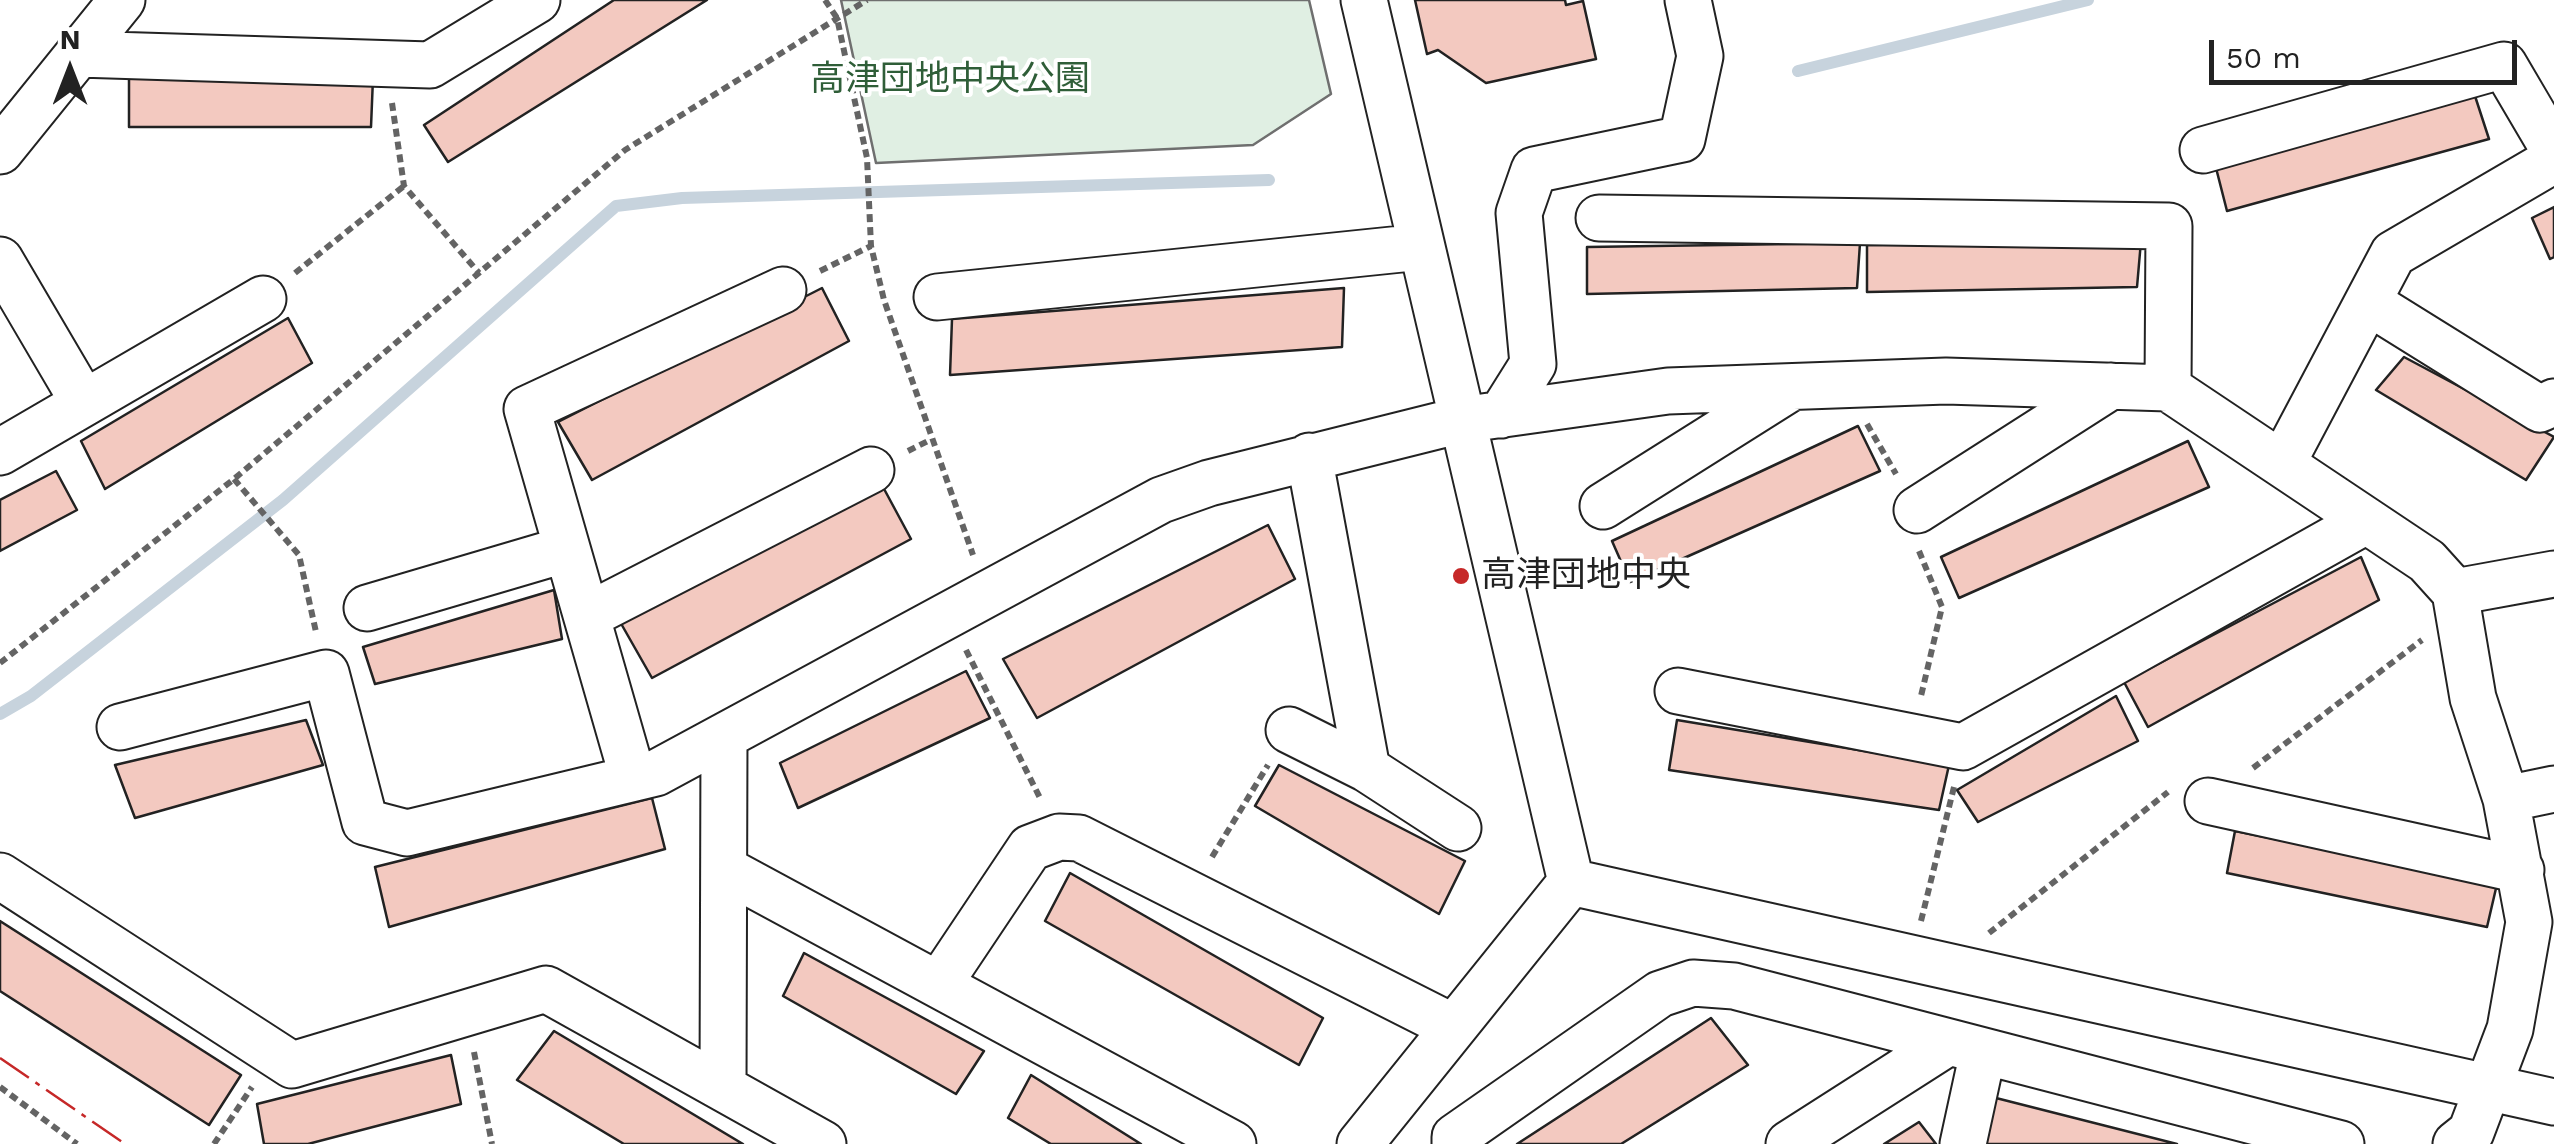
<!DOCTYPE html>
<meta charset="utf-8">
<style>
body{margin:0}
#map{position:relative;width:2554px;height:1144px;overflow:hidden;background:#fff;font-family:"Work Sans",sans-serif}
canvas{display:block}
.north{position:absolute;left:20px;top:20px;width:100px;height:100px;-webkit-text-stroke:8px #fff;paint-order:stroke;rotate:0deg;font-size:28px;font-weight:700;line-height:40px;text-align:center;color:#222}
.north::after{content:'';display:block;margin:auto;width:35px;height:45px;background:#222;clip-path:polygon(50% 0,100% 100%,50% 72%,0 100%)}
.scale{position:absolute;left:2209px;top:40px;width:308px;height:45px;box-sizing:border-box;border:5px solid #222;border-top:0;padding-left:12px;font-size:30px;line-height:35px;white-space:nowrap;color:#222;-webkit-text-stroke:8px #fff;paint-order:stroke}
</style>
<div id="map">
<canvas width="2554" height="1144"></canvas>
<div class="north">N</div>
<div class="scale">50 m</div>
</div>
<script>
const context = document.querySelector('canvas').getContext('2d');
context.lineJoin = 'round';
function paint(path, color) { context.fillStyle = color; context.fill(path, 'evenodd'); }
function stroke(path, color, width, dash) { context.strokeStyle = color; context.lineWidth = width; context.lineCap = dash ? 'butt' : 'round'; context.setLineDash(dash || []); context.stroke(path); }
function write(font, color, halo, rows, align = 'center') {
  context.font = font + ' "Work Sans","Noto Sans JP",sans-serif'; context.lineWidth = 8; context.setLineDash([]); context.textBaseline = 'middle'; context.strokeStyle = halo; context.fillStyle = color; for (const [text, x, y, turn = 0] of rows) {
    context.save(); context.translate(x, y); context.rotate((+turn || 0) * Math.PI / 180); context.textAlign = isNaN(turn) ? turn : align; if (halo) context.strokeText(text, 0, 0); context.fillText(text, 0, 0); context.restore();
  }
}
const green = new Path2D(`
 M841 0H1309L1331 94 1253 145 876 163Z`);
paint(green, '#e0efe3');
stroke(green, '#6f6f6f', 2.5);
stroke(new Path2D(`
 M1798 71 2088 0
 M0 714 31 696 283 500 616 206 682 198 1269 180`), '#c7d3dd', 12);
const building = new Path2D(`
 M614 0H707L448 162 424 125Z
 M1415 0H1565L1566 5 1583 1 1596 59 1486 83 1438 50 1427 54Z
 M129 78H373L371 127H129Z
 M2475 96 2489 139 2227 211 2215 164Z
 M2554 207V257L2550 259 2532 218Z
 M2141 241 2137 287 1867 292V245Z
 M1860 243 1857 288 1587 294V247Z
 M822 288 849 341 592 480 558 422Z
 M1344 288 1342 347 950 375 952 319Z
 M288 318 312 363 105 489 81 441Z
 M2404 357 2554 437 2526 480 2376 390Z
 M1858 426 1880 471 1630 582 1612 541Z
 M2188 441 2209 487 1959 598 1941 557Z
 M56 471 77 510 0 551V500Z
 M883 487 911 539 652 678 619 620Z
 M1268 525 1295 579 1037 718 1003 659Z
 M2361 557 2379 600 2148 727 2124 682Z
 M554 590 562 639 375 684 363 647Z
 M966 671 990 718 798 808 780 763Z
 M2116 696 2138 741 1978 822 1957 790Z
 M306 720 323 765 135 818 115 765Z
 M1677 720 1949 765 1939 810 1669 770Z
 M1279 765 1465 861 1439 914 1255 806Z
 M652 798 665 849 389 927 375 867Z
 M2235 831 2497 884 2487 927 2227 873Z
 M1070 873 1323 1018 1299 1065 1045 921Z
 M0 921 241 1075 209 1125 0 991Z
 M804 953 984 1051 956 1094 783 996Z
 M1711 1018 1748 1065 1621 1144H1517Z
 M554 1031 743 1144H624L517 1080Z
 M451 1055 461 1104 308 1144H264L257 1104Z
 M1031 1075 1141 1144H1051L1008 1118Z
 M1996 1098 2177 1144H1985Z
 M1919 1122 1936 1144H1884Z`);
paint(building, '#f3c9c0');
stroke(building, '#222', 2.5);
const minor = new Path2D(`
 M1364 0 1571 882
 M78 54 430 65 537 0
 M2203 150 2504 65 2554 150
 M0 151 122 0
 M1599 218 2169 226 2168 388
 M0 260 84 403
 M937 297 1421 247
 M2368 302 2540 409 2554 402
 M1501 415 1533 364 1519 213 1534 170 1682 139 1700 56 1688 0
 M0 452 263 299
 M1309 456 1367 769
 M2282 464 2393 254 2554 160
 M1603 506 1792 387
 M1917 510 2111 386
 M2455 592 2554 574
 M367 608 567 549
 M587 616 871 470
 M1678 691 1963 747 2366 521
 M120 727 326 673 365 822 407 833 656 773 1161 500 1209 483 1461 420 1668 391 1946 381 2168 388 2427 561 2455 592 2473 698 2506 799 2529 922 2510 1029 2471 1132 2456 1144
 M1289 730 1367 769 1458 828
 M633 778 527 409 783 290
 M2506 799 2554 789
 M2208 801 2521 870
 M724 869 1233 1144
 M0 876 292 1065 546 989 823 1144
 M1571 882 2554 1102
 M939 984 1030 848 1059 837 1079 838 1453 1027
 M723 1088 724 738
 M1360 1144 1571 882
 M1455 1144V1137L1660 994 1693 983 1734 986 2341 1144
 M1789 1144 1947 1043
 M1963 1144 1983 1052`);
stroke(minor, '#222', 49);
stroke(new Path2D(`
 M825 0 837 18 867 158 871 246 884 300 973 555
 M392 103 404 186 479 273
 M820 271 871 246
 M295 273 404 186
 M1867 424 1896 474
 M908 451 930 440
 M234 479 299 555 316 632
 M1919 551 1942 607 1921 696
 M966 650 1041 800
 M0 663 234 479 625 150 867 0
 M2253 768 2422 640
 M1212 857 1268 765
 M1921 921 1954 787
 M1989 933 2168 792
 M474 1052 492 1144
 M0 1087 77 1144
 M214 1144 252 1087`), '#646464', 6, [8, 5]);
stroke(minor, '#fff', 45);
stroke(new Path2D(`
 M0 1058 125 1144`), '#c62828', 2.5, [35, 8, 5, 8]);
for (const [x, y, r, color] of [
 [1461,576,10,"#c62828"]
]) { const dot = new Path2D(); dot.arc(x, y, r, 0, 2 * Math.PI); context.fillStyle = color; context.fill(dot); stroke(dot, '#fff', 4); }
write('35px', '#2f5e38', '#fff', [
 ["高津団地中央公園",950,80]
]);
write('35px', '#222', '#fff', [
 ["高津団地中央",1481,576]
], 'left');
</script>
